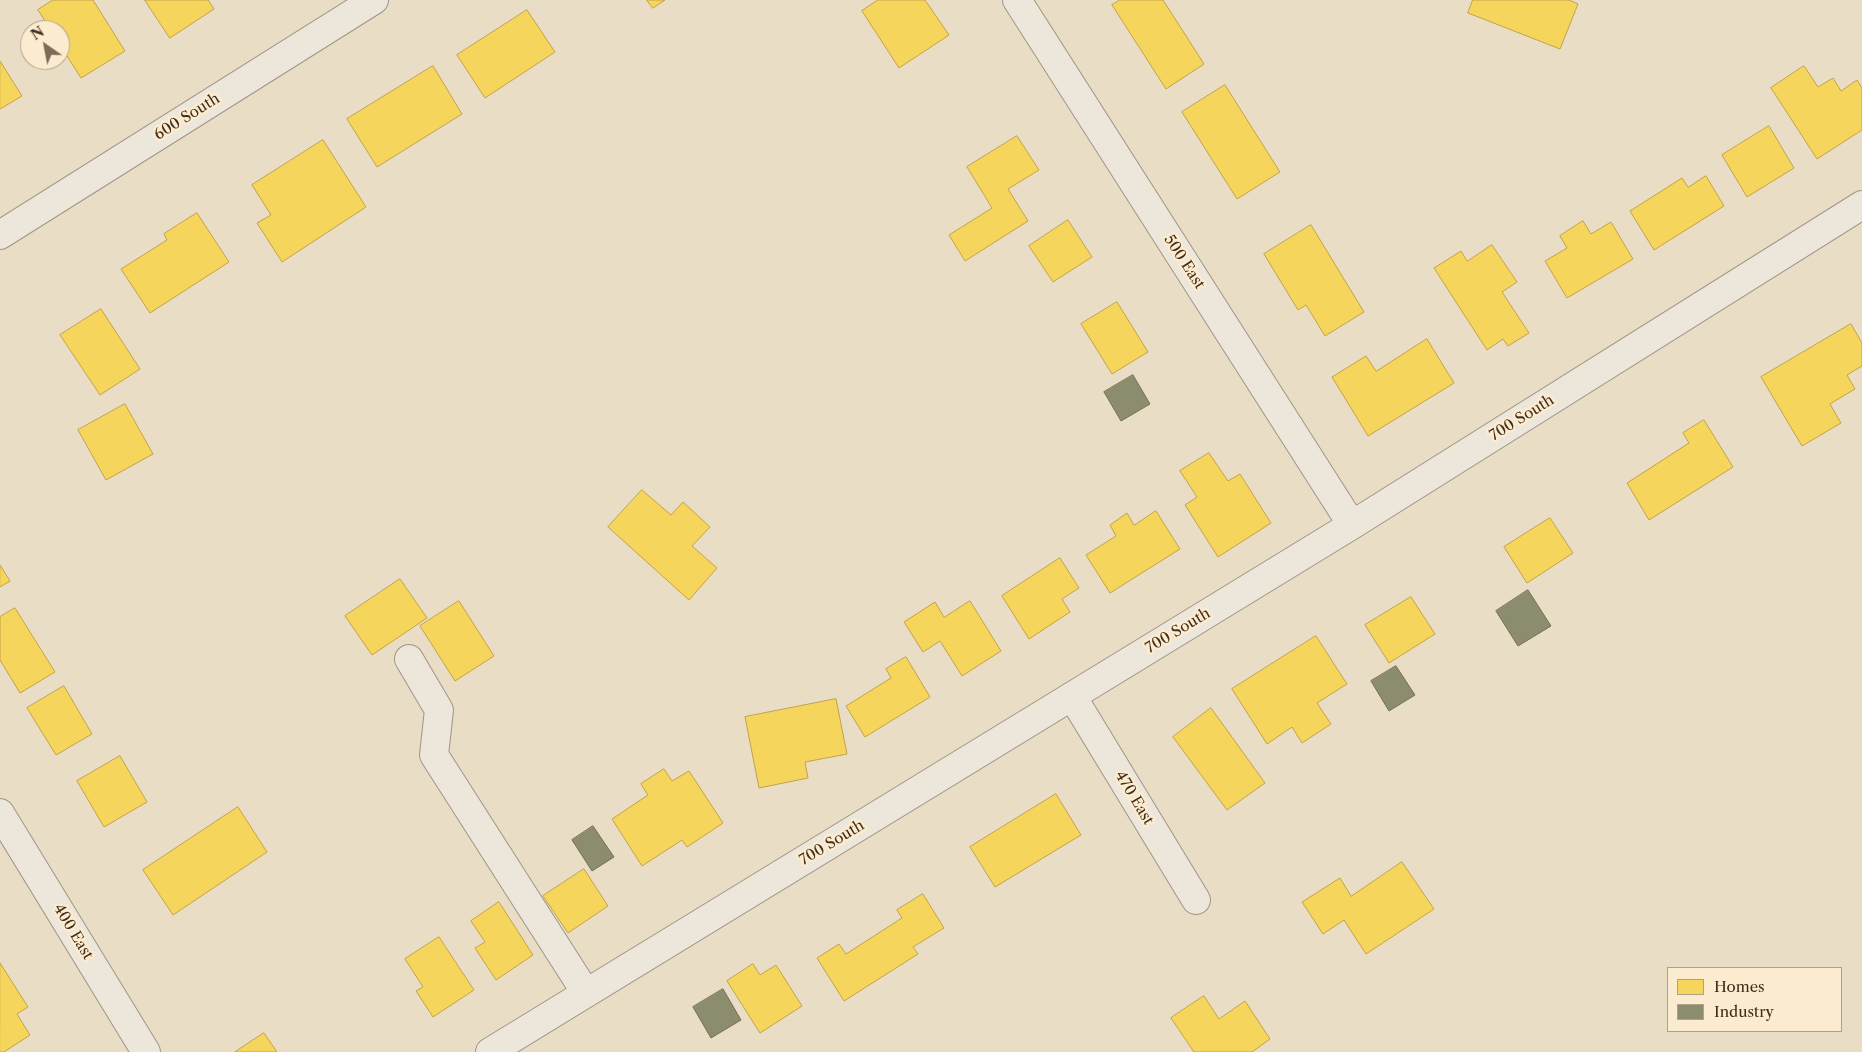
<!DOCTYPE html>
<style>
body{margin:0}
#map{position:relative;width:1862px;height:1052px;overflow:hidden;background:#eaddc6;font-family:"Libre Caslon Text",serif}
canvas{display:block}
.legend{position:absolute;left:1667px;top:967px;width:175px;height:65px;box-sizing:border-box;background:#fbecd0;border:1px solid #b29f88;margin:0;padding:6px 9px;list-style:none;font-size:15px;color:#442c1b}
.legend li{display:flex;align-items:center;gap:10px;height:25px}
.legend b{width:25px;border:1px solid #b29f88}
.north{position:absolute;left:20px;top:20px;width:50px;height:50px;box-sizing:border-box;background:#fbecd0;border:1px solid #b29f88;border-radius:50%;rotate:327deg;font-size:14px;font-weight:700;line-height:20px;text-align:center;color:#442c1b}
.north::after{content:'';display:block;margin:auto;width:18px;height:22px;background:#7e6a57;clip-path:polygon(50% 0,100% 100%,50% 72%,0 100%)}
</style>
<div id="map">
<canvas width="1862" height="1052"></canvas>
<ul class="legend">
<li><b style="height:14px;background:#f6d55c"></b>Homes</li>
<li><b style="height:14px;background:#8c8c6e"></b>Industry</li>
</ul>
<div class="north">N</div>
</div>
<script>
const context = document.querySelector('canvas').getContext('2d');
context.lineJoin = 'round';
function paint(path, color) { context.fillStyle = color; context.fill(path, 'evenodd'); }
function stroke(path, color, width, dash) { context.strokeStyle = color; context.lineWidth = width; context.lineCap = dash ? 'butt' : 'round'; context.setLineDash(dash || []); context.stroke(path); }
function write(font, color, halo, rows, align = 'center') {
  context.font = font + ' "Libre Caslon Text",serif'; context.lineWidth = 5; context.setLineDash([]); context.textBaseline = 'middle'; context.strokeStyle = halo; context.fillStyle = color; for (const [text, x, y, turn = 0] of rows) {
    context.save(); context.translate(x, y); context.rotate((+turn || 0) * Math.PI / 180); context.textAlign = isNaN(turn) ? turn : align; if (halo) context.strokeText(text, 0, 0); context.fillText(text, 0, 0); context.restore();
  }
}
const homes = new Path2D(`
 M53 0H93L125 51 81 78 60 45V30H51L38 10Z
 M145 0H208L214 9 170 38Z
 M647 0H665L653 8Z
 M878 0H925L949 35 899 68 862 11Z
 M1120 0H1163L1204 64 1166 89 1112 5Z
 M1473 0H1569L1578 4 1560 49 1468 13Z
 M527 10 555 52 485 98 457 55Z
 M0 61 22 96 0 109Z
 M433 66 462 114 377 167 347 119Z
 M1804 66 1818 87 1833 78 1841 91 1857 80 1862 88V130L1817 159 1771 88Z
 M1225 85 1280 172 1237 199 1182 112Z
 M1769 126 1794 168 1747 197 1722 155Z
 M1017 136 1039 170 1008 189 1028 221 965 261 949 235 992 208 967 167Z
 M323 140 366 207 282 262 257 223 271 215 252 185Z
 M1706 176 1724 206 1654 250 1630 211 1682 178 1688 187Z
 M197 213 229 262 150 313 121 269 167 240 164 234Z
 M1068 220 1092 257 1053 282 1029 246Z
 M1583 221 1591 234 1611 222 1633 259 1567 298 1545 261 1567 248 1560 236Z
 M1311 225 1364 312 1325 336 1306 305 1298 310 1264 254Z
 M1492 245 1517 282 1502 292 1529 333 1508 346 1503 339 1487 350 1434 268 1461 251 1467 261Z
 M1117 302 1148 352 1112 374 1081 324Z
 M101 309 140 369 100 395 60 335Z
 M1851 324 1862 343V366L1847 375 1855 389 1830 404 1841 423 1802 446 1761 377Z
 M1427 339 1454 383 1368 436 1332 377 1366 356 1376 371Z
 M125 404 153 454 106 480 78 430Z
 M1704 420 1733 467 1649 520 1627 483 1689 443 1683 433Z
 M1209 453 1228 481 1240 474 1271 523 1218 557 1185 505 1197 497 1180 471Z
 M642 490 671 515 683 502 710 527 692 546 717 568 689 600 608 527Z
 M1156 511 1180 549 1110 593 1086 555 1116 536 1110 525 1127 513 1134 525Z
 M1550 518 1573 553 1527 583 1504 547Z
 M1060 558 1079 588 1062 599 1070 612 1029 639 1002 596Z
 M0 565 10 581 0 587Z
 M400 579 427 618 372 655 345 616Z
 M1411 597 1435 634 1389 663 1365 625Z
 M459 601 494 656 455 681 420 626Z
 M970 601 1001 651 962 676 940 641 923 652 904 622 935 602 944 617Z
 M15 608 55 672 20 693 0 660V617Z
 M1316 636 1347 684 1317 703 1331 724 1302 743 1292 727 1267 744 1232 689Z
 M906 657 930 697 865 737 846 706 891 678 886 669Z
 M64 686 92 734 56 755 27 708Z
 M836 699 847 754 805 762 808 778 759 788 745 717Z
 M1211 708 1265 783 1227 810 1173 737Z
 M120 756 147 802 104 827 77 781Z
 M664 769 672 781 689 771 723 823 687 847 682 840 642 866 612 819 648 795 641 784Z
 M1056 794 1081 835 995 887 970 847Z
 M238 807 267 852 173 915 143 870Z
 M1402 862 1434 909 1366 954 1344 920 1323 934 1302 902 1340 878 1351 896Z
 M584 869 608 906 568 933 543 896Z
 M923 894 944 928 913 947 918 954 844 1001 817 958 839 944 846 954 902 918 897 910Z
 M499 902 533 955 496 980 475 948 485 942 471 921Z
 M439 937 474 990 433 1017 416 991 423 987 405 959Z
 M0 963 28 1007 17 1014 30 1035 4 1052H0Z
 M753 964 760 975 776 965 802 1006 760 1033 727 981Z
 M1204 996 1219 1019 1245 1001 1270 1039 1252 1052H1194L1171 1018Z
 M264 1033 277 1052H235Z`);
paint(homes, '#f6d55c');
stroke(homes, '#c1a248', 1);
const industry = new Path2D(`
 M1133 375 1150 404 1121 421 1104 392Z
 M1528 590 1551 626 1518 646 1496 611Z
 M1396 666 1415 695 1389 711 1371 681Z
 M593 826 614 857 592 871 572 840Z
 M723 989 741 1020 711 1038 693 1007Z`);
paint(industry, '#8c8c6e');
stroke(industry, '#766f55', 1);
const minor = new Path2D(`
 M1017 0 1352 525
 M0 235 374 0
 M409 659 439 710 434 755 586 993
 M1072 696 1196 900
 M0 813 146 1052
 M490 1052 1352 525 1862 205`);
stroke(minor, '#9f9586', 30);
stroke(minor, '#ede6da', 28);
write('15px', '#442c1b', '#fbecd0', [
 ["600 South",187,117,-32],
 ["500 East",1184,262,57],
 ["700 South",1522,418,-32],
 ["700 South",1178,631,-31],
 ["470 East",1134,798,59],
 ["700 South",832,843,-31],
 ["400 East",73,932,59]
]);
</script>
